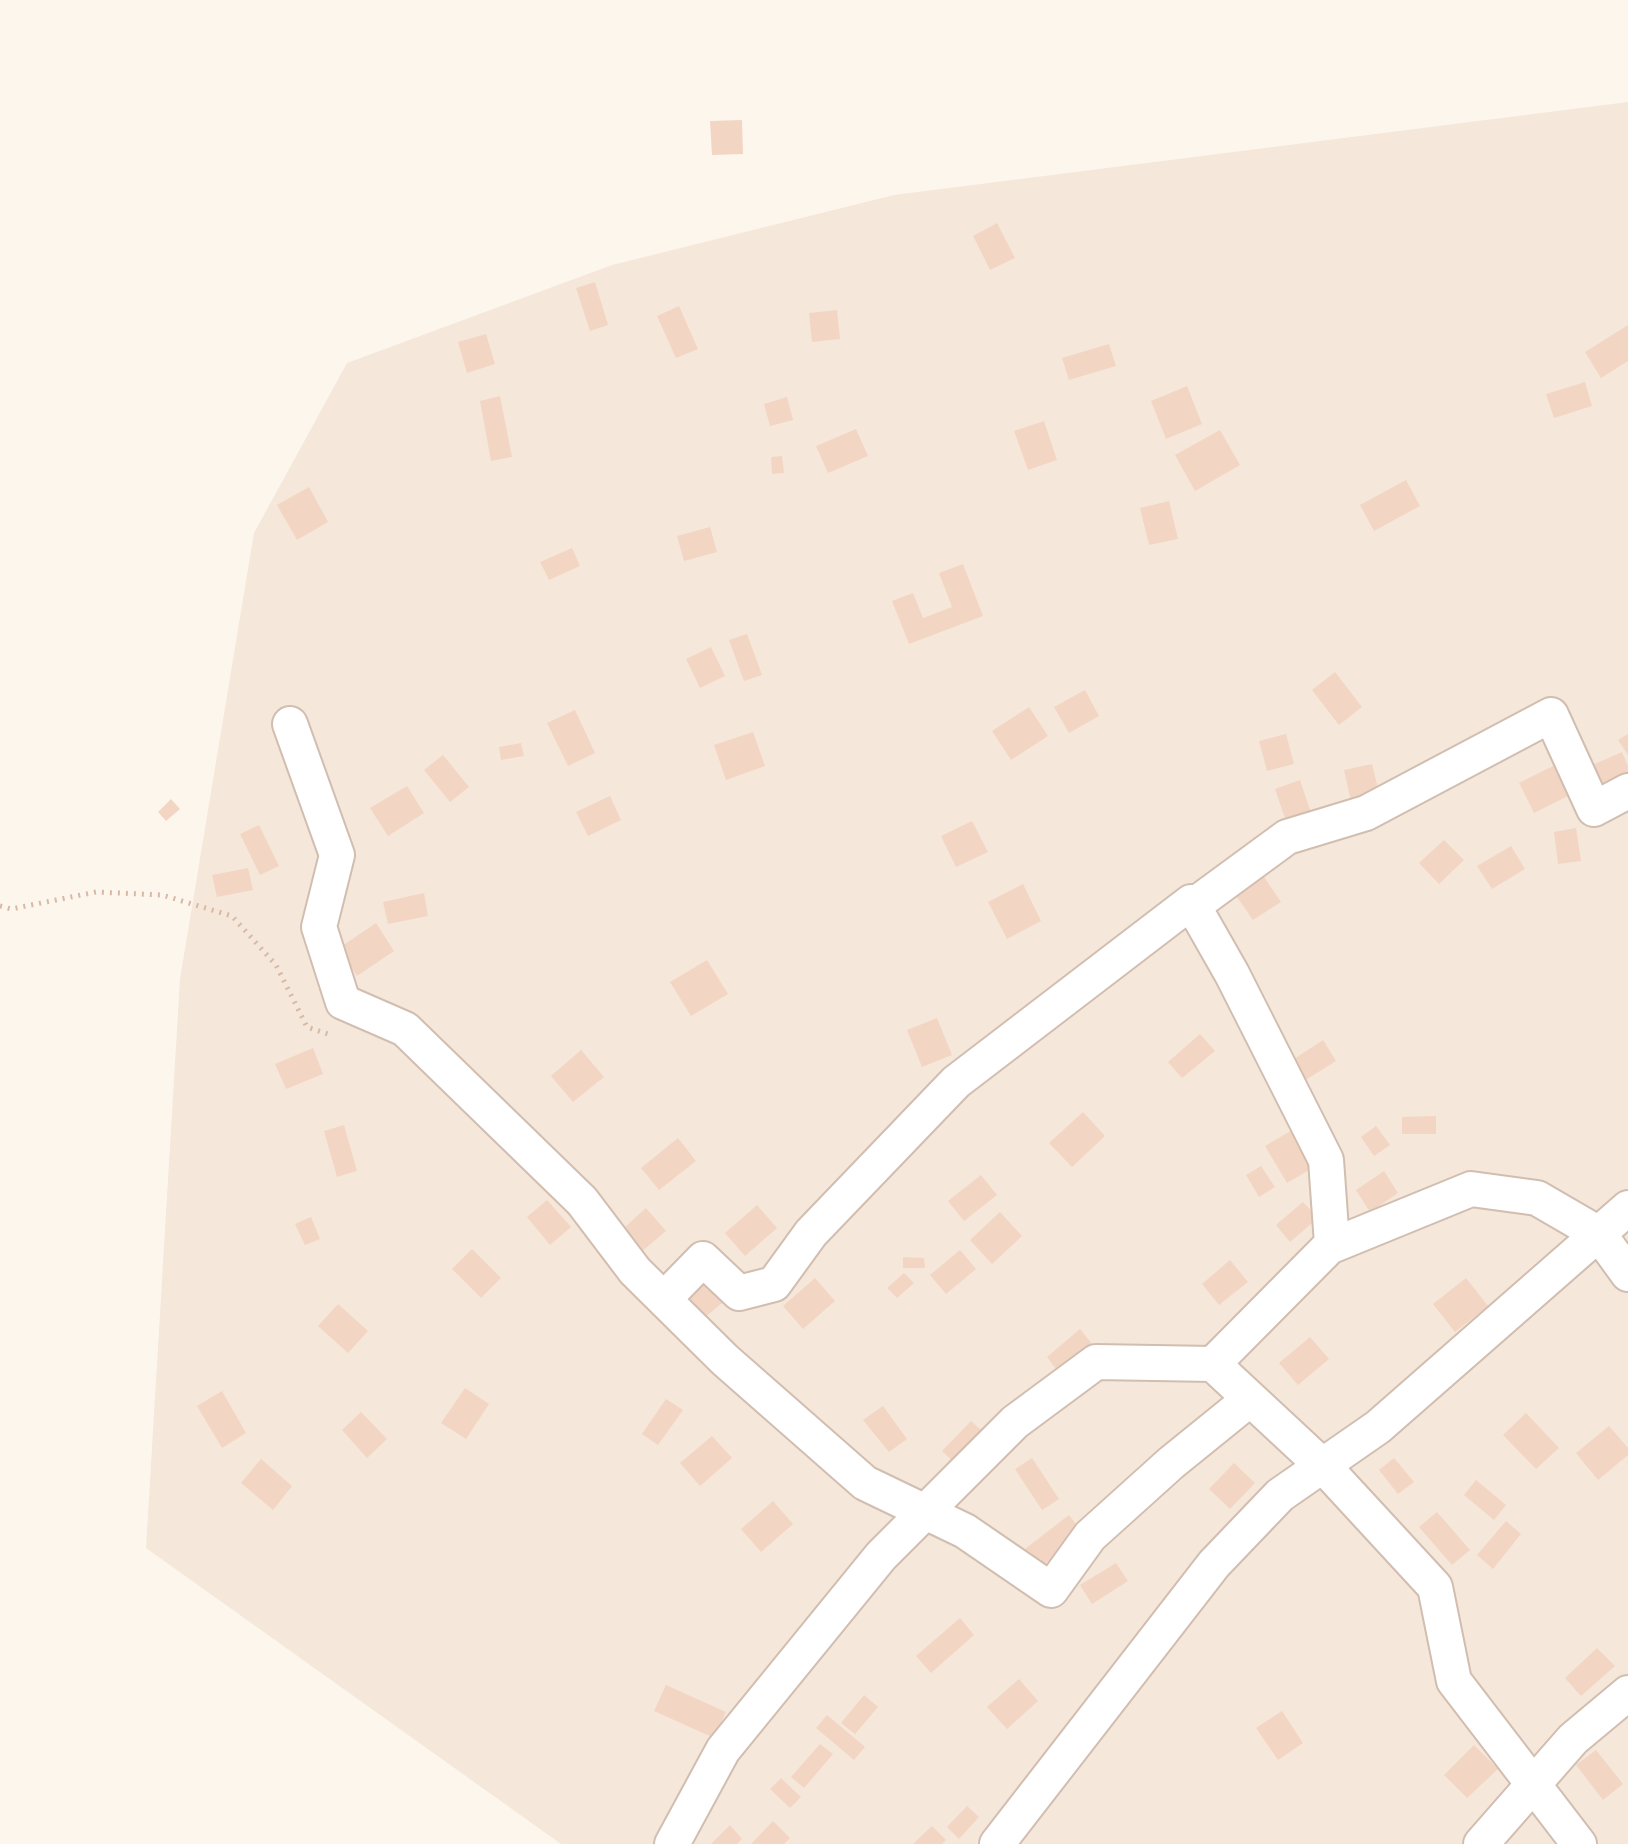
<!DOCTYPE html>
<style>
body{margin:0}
canvas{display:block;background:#fdf6ec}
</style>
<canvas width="1628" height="1844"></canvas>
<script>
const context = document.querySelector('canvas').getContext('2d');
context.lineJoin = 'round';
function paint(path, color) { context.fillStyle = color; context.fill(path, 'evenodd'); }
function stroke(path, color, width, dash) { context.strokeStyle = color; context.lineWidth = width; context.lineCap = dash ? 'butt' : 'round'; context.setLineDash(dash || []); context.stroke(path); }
paint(new Path2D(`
 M1628 102V1844H561L146 1548 180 979 254 533 347 363 612 265 894 195Z`), '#f5e8da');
paint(new Path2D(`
 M742 120 743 154 712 155 710 121Z
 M997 223 1015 258 990 270 973 236Z
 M595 282 608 325 590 331 576 288Z
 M679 306 698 349 676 358 657 316Z
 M837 310 840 339 812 342 809 313Z
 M1628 325V361L1601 378 1585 352Z
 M486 334 495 364 467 373 458 342Z
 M1109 344 1116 366 1069 380 1062 358Z
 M1585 382 1592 406 1554 418 1546 394Z
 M1187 386 1202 424 1166 439 1151 401Z
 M500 396 512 457 491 461 480 401Z
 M787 397 793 420 770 426 764 404Z
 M1044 421 1057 460 1028 470 1014 431Z
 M856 429 868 456 828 473 816 446Z
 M1220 430 1240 465 1195 491 1175 455Z
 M782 456 784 473 772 474 771 457Z
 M1406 480 1420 506 1374 531 1360 505Z
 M309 487 328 522 297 540 277 505Z
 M1169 501 1178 539 1149 545 1140 508Z
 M710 527 717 552 684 561 677 536Z
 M572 548 580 566 549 580 540 562Z
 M963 564 983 616 909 644 892 601 913 593 923 618 952 607 939 573Z
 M747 634 762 675 744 681 729 640Z
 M711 647 725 676 700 688 686 659Z
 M1335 672 1362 707 1339 725 1312 690Z
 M1085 690 1099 716 1069 733 1054 707Z
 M1029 707 1048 736 1011 760 992 731Z
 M575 710 595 753 568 766 547 723Z
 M753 732 765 766 726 780 714 745Z
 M1286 734 1294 764 1267 771 1259 741Z
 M1628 734V755L1618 740Z
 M521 743 524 756 501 760 499 747Z
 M1622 752 1628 766V786L1601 797 1588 767Z
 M443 755 469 787 450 802 424 770Z
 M1372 764 1381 800 1352 806 1344 770Z
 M1555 765 1570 795 1534 813 1519 783Z
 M1300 780 1311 813 1286 821 1275 789Z
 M407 786 424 813 388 836 370 808Z
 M610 796 621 820 588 836 576 812Z
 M171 799 180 809 166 821 158 812Z
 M972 821 988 852 956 867 941 836Z
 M259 825 279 866 260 875 240 834Z
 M1576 828 1581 861 1558 864 1554 832Z
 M1444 840 1464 860 1439 884 1419 863Z
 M1511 846 1525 869 1492 889 1477 866Z
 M248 868 253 890 217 897 212 875Z
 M1258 868 1281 902 1253 920 1230 887Z
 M1023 884 1041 921 1007 939 988 902Z
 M424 893 428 916 388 924 383 902Z
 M376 923 394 951 357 976 339 948Z
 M707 960 728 994 691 1016 670 982Z
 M937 1018 952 1055 922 1067 907 1030Z
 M1200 1034 1215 1051 1182 1078 1168 1062Z
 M1323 1040 1336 1061 1304 1081 1291 1061Z
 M313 1048 323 1074 286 1089 275 1064Z
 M581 1050 604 1077 573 1102 551 1076Z
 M1083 1112 1105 1136 1072 1167 1049 1143Z
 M1436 1116V1134H1402V1117Z
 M344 1125 357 1171 337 1177 324 1131Z
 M1376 1126 1390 1145 1374 1156 1361 1137Z
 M1294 1129 1316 1166 1287 1183 1265 1146Z
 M678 1138 696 1161 659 1190 641 1168Z
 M1261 1166 1275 1187 1259 1197 1246 1175Z
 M1384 1171 1398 1193 1370 1212 1356 1190Z
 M981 1175 997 1195 964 1221 948 1201Z
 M547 1200 571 1227 550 1245 527 1217Z
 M1303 1202 1318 1218 1290 1242 1276 1225Z
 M757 1205 777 1228 745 1256 725 1233Z
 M646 1208 666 1231 634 1258 615 1236Z
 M1000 1212 1022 1236 992 1264 970 1240Z
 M311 1217 320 1239 305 1245 295 1224Z
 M472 1249 501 1278 481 1298 452 1269Z
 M960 1250 976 1269 946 1294 930 1275Z
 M903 1257 924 1258 925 1268H903Z
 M1230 1260 1248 1282 1219 1305 1202 1284Z
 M904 1273 914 1283 897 1298 887 1288Z
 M709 1274 729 1297 697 1324 677 1302Z
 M815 1278 835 1301 803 1329 783 1306Z
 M1466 1278 1488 1306 1455 1332 1433 1304Z
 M338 1304 368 1331 348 1353 318 1326Z
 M1080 1329 1096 1349 1062 1377 1047 1357Z
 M1310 1337 1329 1359 1298 1385 1279 1363Z
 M465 1388 489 1404 466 1439 441 1423Z
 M222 1391 246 1433 222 1448 197 1406Z
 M666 1399 683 1410 658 1445 642 1434Z
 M883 1406 907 1439 889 1452 863 1420Z
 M361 1412 387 1439 367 1458 342 1430Z
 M1526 1413 1559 1448 1536 1469 1503 1435Z
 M971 1421 990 1438 961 1469 942 1451Z
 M1609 1426 1628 1448V1455L1598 1480 1576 1453Z
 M712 1436 732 1458 700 1486 680 1463Z
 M1032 1458 1059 1499 1042 1510 1015 1469Z
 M1394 1458 1414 1482 1398 1494 1379 1470Z
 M261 1459 292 1486 273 1510 241 1483Z
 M1234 1463 1255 1483 1230 1509 1209 1489Z
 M1476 1480 1506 1505 1494 1520 1464 1495Z
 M773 1501 793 1524 761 1552 741 1529Z
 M1437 1512 1470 1550 1452 1565 1419 1527Z
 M1069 1515 1084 1535 1035 1571 1021 1552Z
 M1506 1521 1521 1534 1493 1569 1477 1555Z
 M1116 1563 1128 1581 1092 1604 1080 1585Z
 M960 1618 974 1635 931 1673 916 1656Z
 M1597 1648 1615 1666 1581 1696 1565 1678Z
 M1019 1679 1038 1701 1007 1729 987 1707Z
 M666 1685 726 1712 714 1738 654 1711Z
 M864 1695 878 1707 855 1734 841 1723Z
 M1282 1711 1303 1743 1278 1760 1256 1728Z
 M827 1715 865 1747 854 1760 816 1728Z
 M820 1744 833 1754 804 1788 791 1777Z
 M1474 1745 1498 1769 1467 1798 1444 1775Z
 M1596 1750 1623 1784 1603 1800 1576 1765Z
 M781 1778 801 1797 790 1808 770 1789Z
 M967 1806 979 1817 959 1839 947 1827Z
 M773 1821 790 1838 784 1844H751Z
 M730 1825 742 1839 737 1844H711Z
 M932 1826 946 1840 942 1844H913Z`), '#f3d5c3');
const street = new Path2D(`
 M290 724 337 855 319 927 343 1002 405 1029 582 1201 635 1271 725 1360 865 1483 965 1531 1051 1590 1090 1536 1171 1463 1250 1399
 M1193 906 1287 837 1366 813 1551 715 1594 809 1628 791
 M1329 1247 1471 1189 1537 1198 1599 1234 1628 1274
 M664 1299 703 1259 739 1293 774 1284 811 1233 956 1082 1191 902 1232 974 1326 1160 1332 1244 1213 1364 1328 1471 1435 1587 1454 1681 1579 1844
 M672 1844 723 1750 881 1556 1015 1422 1096 1362 1213 1364
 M997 1844 1214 1564 1280 1495 1378 1427 1628 1208
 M1481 1844 1573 1739 1628 1693`);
stroke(street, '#d1beb0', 38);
stroke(new Path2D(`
 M0 906 11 909 96 892 162 895 232 916 276 965 307 1027 328 1034`), '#d9b8a5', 5, [2, 6]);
stroke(street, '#fff', 34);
</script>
